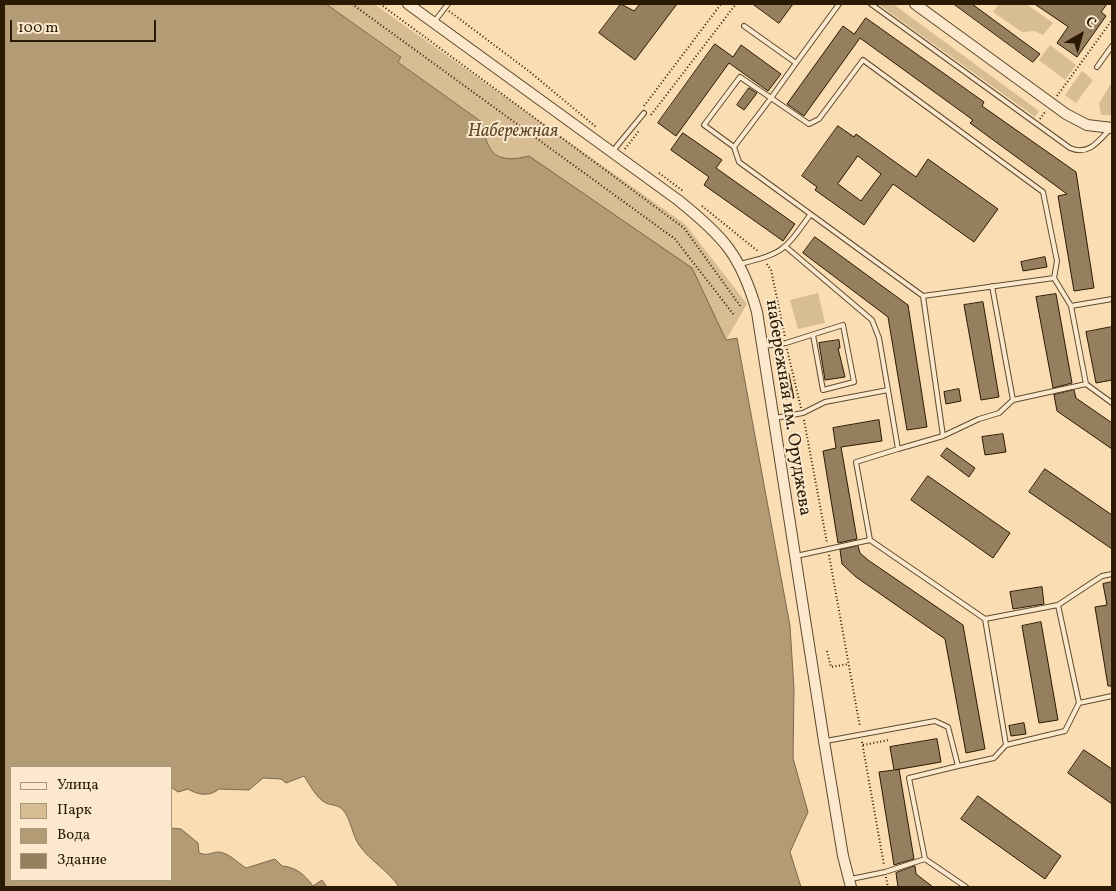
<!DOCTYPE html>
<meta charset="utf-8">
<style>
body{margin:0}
#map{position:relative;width:1116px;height:891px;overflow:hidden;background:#faddb2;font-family:Vollkorn,serif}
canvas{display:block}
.frame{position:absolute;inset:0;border:5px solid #2a1a03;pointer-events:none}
.legend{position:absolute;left:10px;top:766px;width:162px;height:115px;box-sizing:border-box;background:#fce9cd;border:1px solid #a8967c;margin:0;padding:6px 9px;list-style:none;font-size:15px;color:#2a1a03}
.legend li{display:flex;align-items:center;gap:10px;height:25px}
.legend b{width:25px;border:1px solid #a8967c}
.north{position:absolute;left:1056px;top:10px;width:50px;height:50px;-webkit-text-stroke:4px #fce9cd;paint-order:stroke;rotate:38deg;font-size:14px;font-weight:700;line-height:20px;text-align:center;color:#2a1a03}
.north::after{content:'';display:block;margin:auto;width:18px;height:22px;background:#2a1a03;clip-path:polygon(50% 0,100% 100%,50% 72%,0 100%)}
.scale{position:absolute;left:10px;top:20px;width:146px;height:22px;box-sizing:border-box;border:2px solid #2a1a03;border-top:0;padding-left:6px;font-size:15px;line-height:18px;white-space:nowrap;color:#2a1a03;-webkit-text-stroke:4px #fce9cd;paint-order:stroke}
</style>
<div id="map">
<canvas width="1116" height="891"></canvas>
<div class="frame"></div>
<ul class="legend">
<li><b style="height:6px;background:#fce9cd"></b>Улица</li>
<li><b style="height:14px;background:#d7bc94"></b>Парк</li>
<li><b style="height:14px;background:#b39b76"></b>Вода</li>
<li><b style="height:14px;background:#967f5e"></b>Здание</li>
</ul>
<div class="north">С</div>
<div class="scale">100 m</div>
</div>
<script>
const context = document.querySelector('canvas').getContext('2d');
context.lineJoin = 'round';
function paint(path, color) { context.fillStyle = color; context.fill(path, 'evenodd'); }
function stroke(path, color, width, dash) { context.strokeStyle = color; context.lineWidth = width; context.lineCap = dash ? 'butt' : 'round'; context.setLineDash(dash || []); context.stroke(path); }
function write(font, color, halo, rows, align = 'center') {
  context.font = font + ' Vollkorn,serif'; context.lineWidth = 4; context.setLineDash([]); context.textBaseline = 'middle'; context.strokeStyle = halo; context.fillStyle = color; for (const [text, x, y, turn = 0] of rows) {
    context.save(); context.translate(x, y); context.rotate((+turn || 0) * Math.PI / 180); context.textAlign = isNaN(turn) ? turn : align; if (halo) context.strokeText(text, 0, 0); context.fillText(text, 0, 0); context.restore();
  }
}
paint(new Path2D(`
 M326 4H374L685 224 747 304 726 340 712 314 511 161C489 152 485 147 483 123L398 61 401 56Z
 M878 4H893L1039 111 1035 117Z
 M999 4H1026L1053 23 1043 35 1034 31 1022 32 993 12Z
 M1050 45 1076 65 1065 80 1039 60Z
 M1082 71 1093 80 1076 103 1065 95Z
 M1112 82V115H1101L1099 103Z
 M818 293 825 323 798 329 790 300Z`), '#d7bc94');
const water = new Path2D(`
 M4 4H326L401 57 398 62 483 123C486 155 499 164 529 156L692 268 726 340 737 338 790 626 794 689 793 758 808 812 790 852 801 887H399C389 871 370 861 359 845 352 835 351 819 343 810 337 804 333 806 326 803 317 799 310 785 304 776L286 783 281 779 263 778 249 790 219 789C209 797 198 795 188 789L178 792 171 787V767H11V880H171V828L181 829 198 843 199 853C208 856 210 853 218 852 228 852 238 863 246 868L275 859 282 866C296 867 305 875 313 886L322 880 327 887H4Z`);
paint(water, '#b39b76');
stroke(water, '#7c6748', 1);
const building = new Path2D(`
 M621 4 634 11 640 4H677L635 60 599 33Z
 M753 4H793L779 23Z
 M954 4H972L1040 54 1033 62Z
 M1035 4H1107L1101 12 1106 16 1077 57 1057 43 1068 27Z
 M866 18 984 102 982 106 1076 172 1094 288 1074 291 1058 196 1067 194 970 123 973 120 860 38 804 116 787 104 843 26 854 34Z
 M715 44 733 57 741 45 781 74 768 91 729 63 676 136 658 123Z
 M749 88 757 93 744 110 737 105Z
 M838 126 854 137 856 134 916 177 928 159 998 209 974 242 893 184 864 225 815 190 817 187 802 176ZM858 156 881 174 861 201 838 184Z
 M683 133 722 160 716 168 795 224 783 241 704 185 709 177 671 150Z
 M815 237 908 305 927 427 907 430 888 317 803 253Z
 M1045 257 1047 267 1023 271 1021 262Z
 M1056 294 1072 383 1053 388 1036 297Z
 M983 302 999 397 981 400 964 305Z
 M1112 327V380L1096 383 1086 332Z
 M839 340 840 348H838L845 377 825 380 819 343Z
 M789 374 794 398 785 399 781 375Z
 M959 389 961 401 946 404 944 392Z
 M1074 390 1076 398 1112 423V449L1057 411 1054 395Z
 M879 420 882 441 841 447 857 539 838 543 823 451 836 448 833 428Z
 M1003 434 1006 452 985 455 982 437Z
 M947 448 975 468 969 477 941 456Z
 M1045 469 1112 515V549L1029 492Z
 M928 476 1010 533 993 558 911 500Z
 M858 546 860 553 868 560 963 625 985 749 966 753 945 639 856 577 842 564 840 550Z
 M1112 582V686H1108L1095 607 1107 605 1103 584Z
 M1042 587 1044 604 1013 609 1010 592Z
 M1041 622 1058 720 1039 723 1022 626Z
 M1024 723 1026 734 1011 736 1009 726Z
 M937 739 941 762 895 770 899 769 914 859 894 865 879 772 894 770 890 747Z
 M1084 750 1112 769V804L1068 773Z
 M978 796 1061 856 1045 879 961 819Z
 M915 866 916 874 933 887H898L896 873Z`);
paint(building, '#967f5e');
stroke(building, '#2a1a03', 1);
const service = new Path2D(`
 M871 4 1070 148C1088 156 1098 142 1110 129
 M434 22 448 4
 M744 26 796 63 771 98 740 77 704 125 734 147 739 162 923 296 1054 278 1071 306 1112 299
 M796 63 839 4
 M1097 67 1112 46
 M734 147 771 98 809 124 819 119 863 60 1043 192 1057 261 1054 278
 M612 152 644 113
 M786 247 872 320 879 338 888 390
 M740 264C784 253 784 251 810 215
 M1071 306 1086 384 1112 403
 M764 346 786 343 843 325 854 382 823 390 813 335
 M1013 400 1086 384
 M775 418 803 413 825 402 888 390 898 449 943 436 923 296
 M943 436 979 419 999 413 1013 400 992 286
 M898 449 856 462 870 540 985 619 1006 745
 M796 556 870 540
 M1058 605 1079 703
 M985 619 1058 605 1102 576 1112 574
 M826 741 935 721 948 727 958 766 909 778 925 859
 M958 766 994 758 1006 745 1065 731 1079 703 1112 696
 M851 879 885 872 925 859 966 887`);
const tertiary = new Path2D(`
 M408 4 678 200C723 236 741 255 757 312L824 741 843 856 851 887
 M915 4 1066 114 1087 125 1112 128`);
stroke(service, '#5e4b2f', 6);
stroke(tertiary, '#5e4b2f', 12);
stroke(new Path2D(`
 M352 4 675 239 734 315
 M380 4 684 228 741 307
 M449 11 530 72 596 127
 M1057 96 1112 20
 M644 106 721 4
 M651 115 736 4
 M1040 119 1045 112
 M625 149 639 131
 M659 173 683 191
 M702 206 759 252
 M767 264 771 270 785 337
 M787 349 801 408
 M804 420 827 543
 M829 555 860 727
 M827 651 831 667 849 664
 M862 742 884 865
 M863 745 889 740
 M886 877 888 887`), '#2a1a03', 2, [1, 2.5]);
stroke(service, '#fce9cd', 4);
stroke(tertiary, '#fce9cd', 10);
write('italic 18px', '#5e4b2e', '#fce9cd', [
 ["Набережная",513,133]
]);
write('18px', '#2a1a03', '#fce9cd', [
 ["набережная им. Оруджева",787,408,81]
]);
</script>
